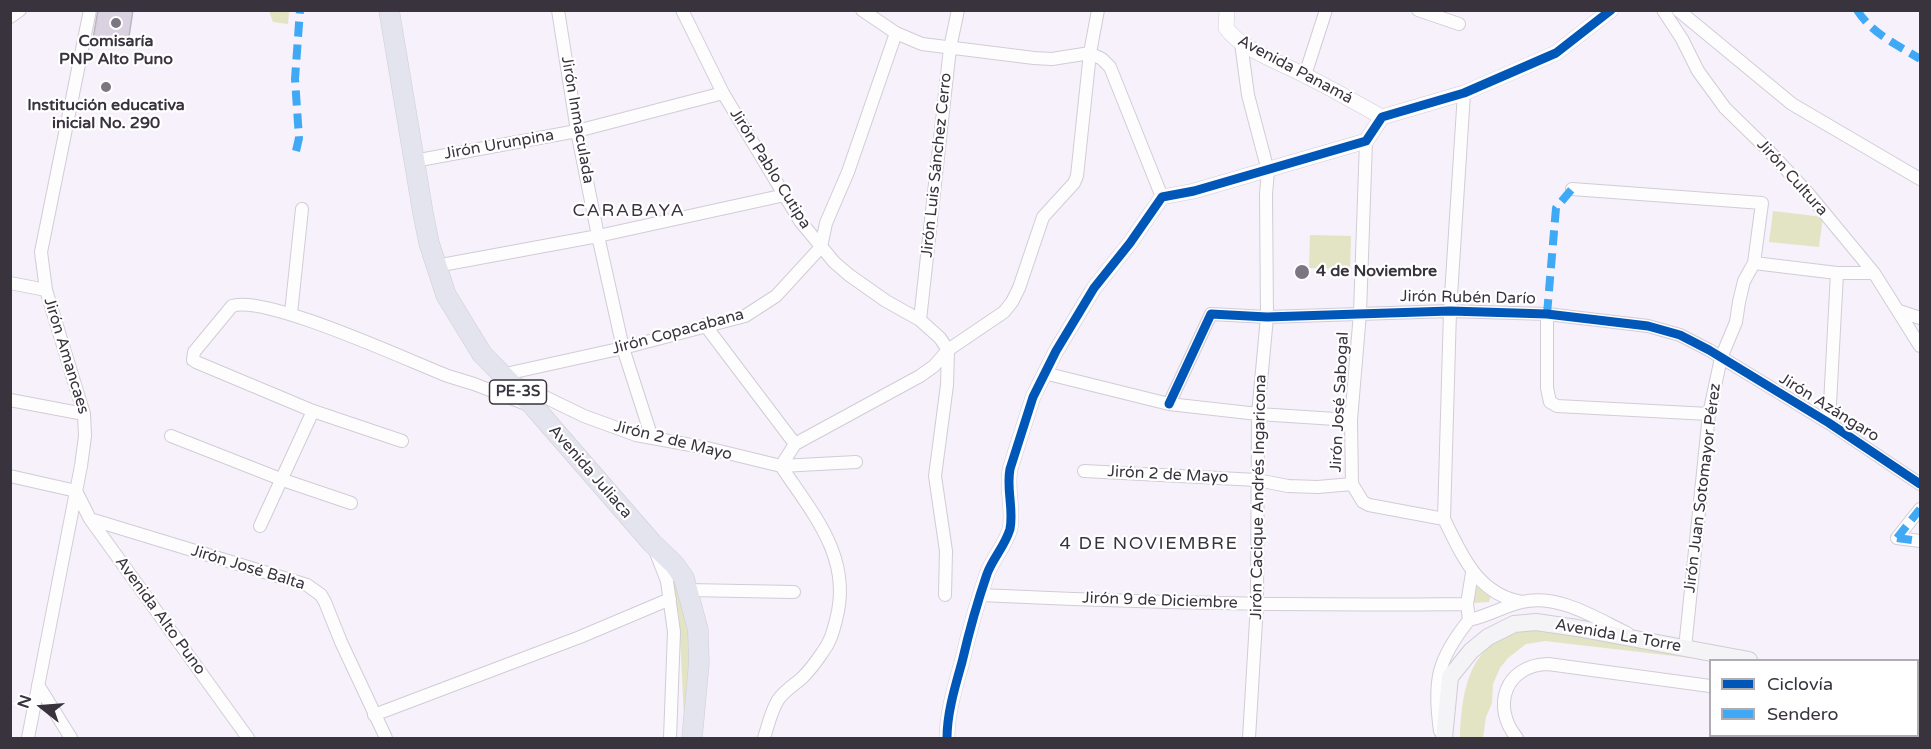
<!DOCTYPE html>
<meta charset="utf-8">
<style>
body{margin:0}
#map{position:relative;width:1931px;height:749px;overflow:hidden;background:#f6f1fa;font-family:"Varela Round",sans-serif}
canvas{display:block}
.frame{position:absolute;inset:0;border:12px solid #39333e;pointer-events:none}
.legend{position:absolute;left:1709px;top:659px;width:210px;height:78px;box-sizing:border-box;background:#fff;border:2px solid #b0adb2;margin:0;padding:8px 10px;list-style:none;font-size:18px;color:#39333e}
.legend li{display:flex;align-items:center;gap:12px;height:30px}
.legend b{width:30px;border:2px solid #b0adb2}
.north{position:absolute;left:12px;top:677px;width:60px;height:60px;-webkit-text-stroke:4px #fff;paint-order:stroke;rotate:287deg;font-size:16px;font-weight:700;line-height:24px;text-align:center;color:#39333e}
.north::after{content:'';display:block;margin:auto;width:21px;height:27px;background:#39333e;clip-path:polygon(50% 0,100% 100%,50% 72%,0 100%)}
</style>
<div id="map">
<canvas width="1931" height="749"></canvas>
<div class="frame"></div>
<ul class="legend">
<li><b style="height:8px;background:#0057b8"></b>Ciclovía</li>
<li><b style="height:8px;background:#3fa9f5"></b>Sendero</li>
</ul>
<div class="north">N</div>
</div>
<script>
const context = document.querySelector('canvas').getContext('2d');
context.lineJoin = 'round';
function paint(path, color) { context.fillStyle = color; context.fill(path, 'evenodd'); }
function stroke(path, color, width, dash) { context.strokeStyle = color; context.lineWidth = width; context.lineCap = dash ? 'butt' : 'round'; context.setLineDash(dash || []); context.stroke(path); }
function write(font, color, halo, rows, align = 'center') {
  context.font = font + ' "Varela Round",sans-serif'; context.lineWidth = 4.5; context.setLineDash([]); context.textBaseline = 'middle'; context.strokeStyle = halo; context.fillStyle = color; for (const [text, x, y, turn = 0] of rows) {
    context.save(); context.translate(x, y); context.rotate((+turn || 0) * Math.PI / 180); context.textAlign = isNaN(turn) ? turn : align; if (halo) context.strokeText(text, 0, 0); context.fillText(text, 0, 0); context.restore();
  }
}
paint(new Path2D(`
 M269 11H289L288 24 273 22Z
 M1773 211 1823 217 1819 247 1769 242Z
 M1310 235 1351 236 1350 269 1309 268Z
 M671 577 682 581 692 611 685 738 679 616Z
 M1478 587 1491 596 1489 602 1473 603 1471 601 1475 588Z
 M1536 629 1688 650 1691 658 1545 641 1526 644 1508 658 1500 668 1493 684 1492 703 1486 717 1483 738H1460C1462 684 1471 635 1536 629Z`), '#e3e4c3');
const building = new Path2D(`
 M98 10H133L128 43 93 39Z`);
paint(building, '#dad1e1');
stroke(building, '#bbb6bf', 1.5);
const minor = new Path2D(`
 M558 10 577 131 598 236 623 348 652 438
 M682 10 723 93 800 221 834 262 849 275 886 301 920 320 940 338 948 350 947 385 935 476 946 551 945 595
 M862 10 896 33 922 44 1034 58 1052 59 1090 53
 M1418 10 1459 24
 M1663 10 1682 39 1698 71 1725 108 1769 151 1807 192 1874 273 1920 346
 M1678 10 1792 104 1920 179
 M10 17 20 10
 M1241 43 1248 95 1268 171 1266 194 1267 317 1258 414 1257 604 1249 738
 M1090 53 1102 59 1110 67 1162 197
 M1305 75 1326 10
 M414 161 577 131 723 93
 M1572 189 1762 203 1754 263 1744 281 1739 302 1736 322 1721 358 1709 414 1685 648
 M1754 263 1837 273H1874
 M436 266 598 236 785 195
 M10 283 46 290
 M1899 311 1920 318
 M291 313 302 209
 M1547 314V388L1550 402 1557 406 1709 414
 M920 320 950 48 958 10
 M705 325 795 444
 M1044 373 1169 404 1258 414 1351 420
 M501 375 623 348 745 316 776 296 821 247 826 223 848 172 896 33
 M518 384 584 416 636 435 707 448 781 466 856 462
 M10 400 84 414
 M1169 404 1211 314 1267 317 1450 311 1547 314 1648 326 1680 335 1709 350 1829 423 1920 484
 M1829 423 1837 273
 M171 436 283 480 351 503
 M402 441 313 411 196 362 193 360 194 352 232 306C265 294 409 361 448 376L474 384 526 404
 M1084 471 1257 480 1288 486 1318 487 1352 484 1363 502 1369 505 1444 519C1462 555 1477 594 1522 602
 M10 476 76 491 90 519 248 738
 M1352 484 1351 420 1360 313 1366 141
 M90 519 307 585 321 595 325 602 341 642 386 738
 M1444 519 1450 311 1464 93
 M260 526 313 411
 M1897 538 1920 509
 M1897 538 1920 541
 M655 550 667 581 674 632 670 738
 M688 590 794 592
 M980 595C1142 603 1305 606 1467 604L1469 620
 M1467 604 1472 573
 M38 685 71 738
 M374 715 580 637 670 599
 M1918 719H1920
 M1440 731C1433 681 1437 660 1469 620 1488 616 1504 606 1522 602 1558 593 1597 619 1627 633
 M28 738 81 466 85 436 84 414 46 290 41 252 90 10
 M764 738C768 726 771 711 778 700 784 691 794 685 802 678 809 671 816 662 822 653 830 643 833 632 836 620 853 558 813 514 781 466L795 444 920 376 934 366 948 350 1004 312 1012 302 1019 288 1043 217 1074 183 1077 176 1090 53 1098 10
 M1517 738C1491 707 1505 665 1548 664L1710 686
 M1729 738V736
 M1851 738 1852 736`);
const tertiary = new Path2D(`
 M1227 10 1226 28C1242 50 1280 62 1304 75 1331 88 1356 103 1382 117
 M947 738C947 713 955 687 962 662 969 632 977 603 987 574 993 558 1005 546 1010 529 1014 509 1006 489 1010 469L1033 397 1056 351 1094 288 1130 243 1162 197 1194 191 1366 141 1382 117 1464 93 1556 53 1611 10`);
const secondary = new Path2D(`
 M1918 682H1920
 M1444 738 1450 677 1471 651 1488 637 1514 624 1536 622 1577 628 1749 660`);
const trunk = new Path2D(`
 M389 10 423 213 429 243 446 295 482 354 534 407 652 543 674 564 684 578 698 630 699 663 692 738`);
stroke(minor, '#d1ccd5', 14);
stroke(tertiary, '#d1ccd5', 16);
stroke(secondary, '#d1ccd5', 18);
stroke(trunk, '#d0cdd3', 21);
stroke(minor, '#fefdfe', 12);
stroke(tertiary, '#fefdfe', 15);
stroke(secondary, '#f4f4f7', 16);
stroke(trunk, '#e4e4ee', 20);
stroke(new Path2D(`
 M1857 10C1872 34 1898 45 1920 59
 M296 151 299 138 295 79 300 10
 M1547 314 1556 208 1572 189
 M1897 538 1920 509
 M1897 538 1920 541`), '#3fa9f5', 8, [15, 8]);
stroke(new Path2D(`
 M1169 404 1211 314 1267 317 1450 311 1547 314 1648 326 1680 335 1709 350 1829 423 1920 484
 M947 738C947 713 955 687 962 662 969 632 977 603 987 574 993 558 1005 546 1010 529 1014 509 1006 489 1010 469L1033 397 1056 351 1094 288 1130 243 1162 197 1194 191 1366 141 1382 117 1464 93 1556 53 1611 10`), '#0057b8', 9);
for (const [x, y, r, color] of [
 [116,23,6,"#7b7680"],
 [106,87,6,"#7b7680"],
 [1302,272,8,"#7b7680"]
]) { const dot = new Path2D(); dot.arc(x, y, r, 0, 2 * Math.PI); context.fillStyle = color; context.fill(dot); stroke(dot, '#fff', 2); }
for (const [x, y, w] of [
 [518,392,57]
]) { const box = new Path2D(); box.roundRect(x - w / 2, y - 12, w, 24, 4.5); context.fillStyle = '#fff'; context.fill(box); stroke(box, '#39333e', 1.5); }
write('bold 15px', '#39333e', null, [
 ["PE-3S",518,392]
]);
write('bold 16px', '#39333e', '#fff', [
 ["Comisaría",116,42],
 ["PNP Alto Puno",116,60],
 ["Institución educativa",106,106],
 ["inicial No. 290",106,124],
 ["4 de Noviembre",1316,272,"left"]
]);
write('16px', '#39333e', '#fff', [
 ["Avenida Panamá",1295,70,28],
 ["Jirón Inmaculada",577,120,80],
 ["Jirón Urunpina",499,145,-10],
 ["Jirón Luis Sánchez Cerro",937,165,-84],
 ["Jirón Pablo Cutipa",770,169,58],
 ["Jirón Cultura",1792,178,48],
 ["Jirón Rubén Darío",1468,298,1],
 ["Jirón Copacabana",678,332,-15],
 ["Jirón Amancaes",66,356,73],
 ["Jirón José Sabogal",1340,402,-87],
 ["Jirón Azángaro",1829,408,32],
 ["Jirón 2 de Mayo",673,441,14],
 ["Avenida Juliaca",590,472,49],
 ["Jirón 2 de Mayo",1168,475,3],
 ["Jirón Juan Sotomayor Pérez",1703,488,-83],
 ["Jirón Cacique Andrés Ingaricona",1259,497,-89],
 ["Jirón José Balta",248,568,17],
 ["Jirón 9 de Diciembre",1160,601,2],
 ["Avenida Alto Puno",160,616,54],
 ["Avenida La Torre",1618,636,10]
]);
context.letterSpacing = '1.5px';
write('18px', '#39333e', '#fff', [
 ["CARABAYA",629,211],
 ["4 DE NOVIEMBRE",1149,544]
]);
context.letterSpacing = '0px';
</script>
